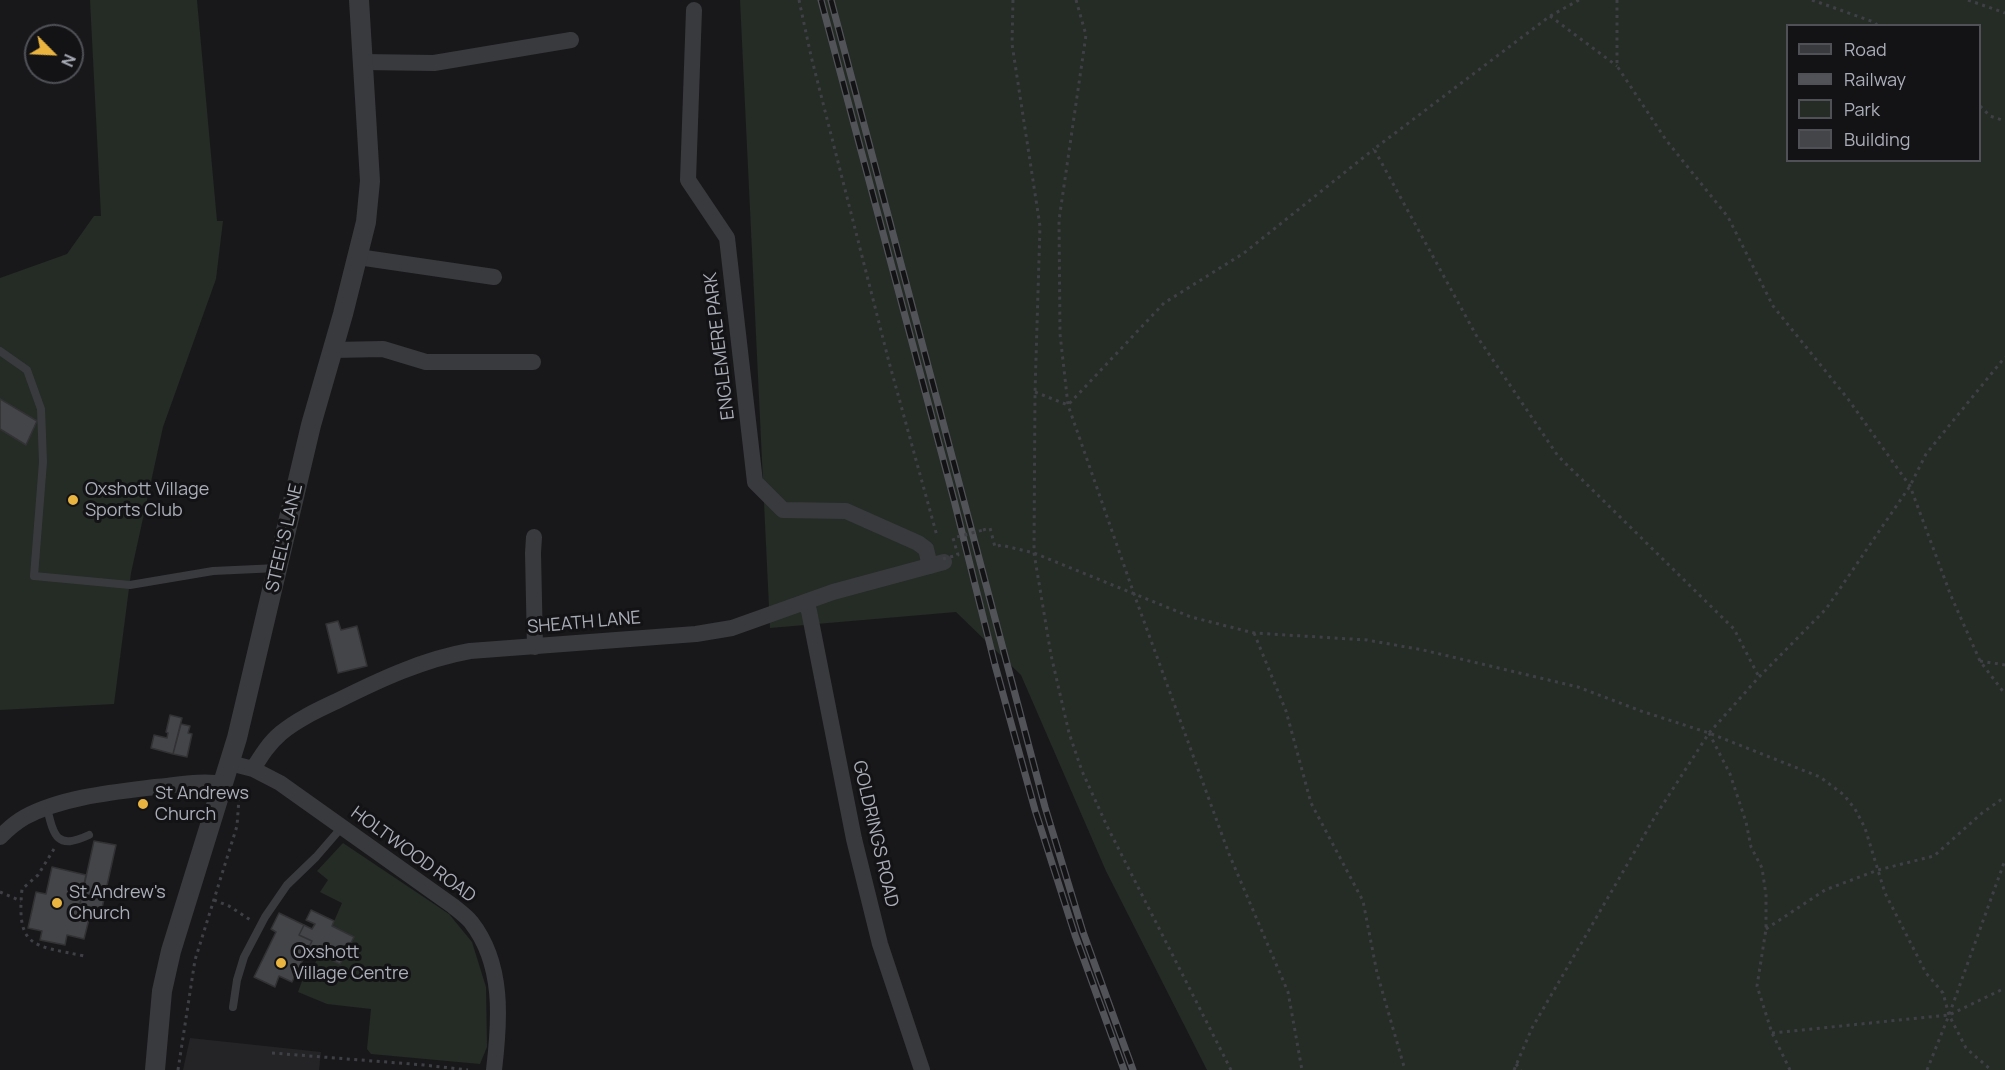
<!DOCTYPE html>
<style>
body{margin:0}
#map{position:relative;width:2005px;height:1070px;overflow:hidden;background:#18181a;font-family:Manrope,sans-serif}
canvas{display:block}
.legend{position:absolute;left:1786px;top:24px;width:195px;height:138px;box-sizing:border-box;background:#131315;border:2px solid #4f5157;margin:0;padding:8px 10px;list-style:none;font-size:18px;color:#aaaeb9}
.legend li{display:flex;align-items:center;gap:12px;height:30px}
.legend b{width:30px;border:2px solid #4f5157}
.north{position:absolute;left:24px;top:24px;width:60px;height:60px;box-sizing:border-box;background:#131315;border:2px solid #4f5157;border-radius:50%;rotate:114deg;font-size:16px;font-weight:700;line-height:24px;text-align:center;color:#aaaeb9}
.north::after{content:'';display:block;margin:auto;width:21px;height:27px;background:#e9b540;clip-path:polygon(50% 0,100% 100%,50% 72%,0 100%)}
</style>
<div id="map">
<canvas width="2005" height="1070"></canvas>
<ul class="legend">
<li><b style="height:8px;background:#393a3e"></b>Road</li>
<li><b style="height:8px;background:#525359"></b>Railway</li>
<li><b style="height:16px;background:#242c25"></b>Park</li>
<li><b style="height:16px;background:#444549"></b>Building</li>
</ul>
<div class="north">N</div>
</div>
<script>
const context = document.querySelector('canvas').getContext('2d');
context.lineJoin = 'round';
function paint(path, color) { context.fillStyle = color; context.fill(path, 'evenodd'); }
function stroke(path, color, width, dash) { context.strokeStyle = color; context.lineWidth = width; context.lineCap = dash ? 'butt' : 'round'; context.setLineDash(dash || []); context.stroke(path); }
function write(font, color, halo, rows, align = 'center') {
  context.font = font + ' Manrope,sans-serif'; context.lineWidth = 6; context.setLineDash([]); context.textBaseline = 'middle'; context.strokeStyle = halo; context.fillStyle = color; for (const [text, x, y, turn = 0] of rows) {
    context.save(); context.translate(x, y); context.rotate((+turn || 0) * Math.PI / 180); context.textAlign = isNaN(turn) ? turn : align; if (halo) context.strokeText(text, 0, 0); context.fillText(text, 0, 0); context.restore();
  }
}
paint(new Path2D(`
 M190 1038 321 1052 319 1070H183Z`), '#242426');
paint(new Path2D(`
 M90 0H197L217 221H223L216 279 163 427 131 573 114 704 0 710V278L67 254 94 216H101Z
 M740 0H2005V1070H1207L1106 871 1021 675 956 612 770 628ZM1788 26H1980V160H1788Z
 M343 843 449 914 472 942 486 987 487 1047 480 1064 371 1054 367 1049 371 1009 327 1004 298 992 305 973 310 975 319 954 340 964 353 937 332 926 342 903 320 892 328 880 317 871Z`), '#242c25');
const building = new Path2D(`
 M0 399 37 421 26 445 0 429Z
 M338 621 341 630 357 626 367 666 338 673 326 624Z
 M170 715 182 718 173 754 151 748 154 735 167 738 168 733 166 732Z
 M181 724 190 726 188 733 192 734 187 757 173 754Z
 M94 841 116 845 100 917 78 913Z
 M52 867 86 875 78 913 90 915 84 939 67 935 65 945 40 940 42 931 28 928 36 892 46 894Z
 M311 910 334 921 332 926 354 937 340 964 308 949 312 941 299 935 304 925 312 929 315 924 306 920Z
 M279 913 304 925 299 935 312 941 292 982 279 976 275 987 254 977 276 932 271 929Z`);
paint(building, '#444549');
stroke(building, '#323235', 1.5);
stroke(new Path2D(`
 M799 0 811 56 889 362 937 536
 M1013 0 1012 44 1040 226 1035 392 1034 553 1051 655 1069 733 1082 771 1107 826 1231 1070
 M1076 0 1086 35 1059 220 1060 334 1068 405 1134 594 1229 854 1288 992 1302 1070
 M1579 0 1550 16 1374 149 1476 335 1558 456 1734 629 1759 677
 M1617 0V66L1666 140 1728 217 1773 306 1848 399 1910 486 1951 596 1980 661 2005 694
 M1812 0 1874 22 1878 26
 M1968 0 2005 13
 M1550 16 1617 66
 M1980 106 1990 116 2005 121
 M1035 392 1068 405 1164 303 1244 253 1374 149
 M983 530 990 528 995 547 1001 545 1034 553 1191 617 1254 633 1367 640 1423 650 1578 687 1641 711 1709 733 1820 777 1844 795 1855 809 1865 828 1885 893 1926 973 1943 993 1949 1015 1966 1048 1991 1070
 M1254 633 1286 711 1311 803 1363 901 1377 973 1405 1070
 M1980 661 2005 665
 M1709 733 1730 774 1746 822 1751 847 1762 868 1766 895V929L1757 986 1772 1033 1790 1070
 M54 849 38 875 22 889C16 949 34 945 84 956
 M0 892 21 901
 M214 900 229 906 252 921
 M1766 929 1825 890 1878 870 1934 856 1982 813 2005 797
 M1772 1033 1949 1015 2005 988
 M272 1053 424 1065 468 1070
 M1516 1064 1521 1070
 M178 1070 195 960 237 826 239 798
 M1514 1070 1532 1028 1656 815 1709 733 1759 677 1826 609 1910 486 1926 454 2005 357
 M1927 1070 1949 1015 2005 860`), '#3f4045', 3, [3, 4.5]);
stroke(new Path2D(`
 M0 351 27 370 41 409 43 462 34 576 130 585 213 571 278 568
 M47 808C54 837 57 850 89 835
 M233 1007 237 980 244 957 265 917 287 885 316 857 342 827`), '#393a3e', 8);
stroke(new Path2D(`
 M694 10 688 180 727 238 755 482 783 510 846 511 918 543 926 549 930 566
 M363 62 434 63 571 40
 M358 257 494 277
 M333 350 383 349 426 362H533
 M534 537 533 553 535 647
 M805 602 809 611 854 839 880 944 922 1070
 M230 763 253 769 280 783 453 906C459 911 466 916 471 922 504 964 500 1020 494 1070
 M253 769C261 756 269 743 281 733 298 719 318 710 337 701 379 680 424 659 470 651L696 634 732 628 833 592 944 562
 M0 837C7 830 16 822 25 817 62 797 114 792 155 787 178 785 201 780 224 784`), '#393a3e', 16);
stroke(new Path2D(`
 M155 1070 162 991 171 951 237 738 311 425 343 314 366 222 370 181 359 0`), '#393a3e', 20);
const rail = new Path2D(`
 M821 0 954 500 995 665 1035 810 1075 935 1124 1070
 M831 0 1045 807 1083 932 1133 1070`);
stroke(rail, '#525359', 7);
stroke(rail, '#131315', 4.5, [14]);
stroke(new Path2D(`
 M943 559 958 555 953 538 983 530`), '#3f4045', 3, [3, 4.5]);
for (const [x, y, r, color] of [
 [73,500,6,"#e9b540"],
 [143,804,6,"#e9b540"],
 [57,903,6,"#e9b540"],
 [281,963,6,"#e9b540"]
]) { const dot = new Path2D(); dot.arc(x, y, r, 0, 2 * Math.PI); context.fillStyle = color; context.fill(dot); stroke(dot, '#131315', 2); }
write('18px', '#aaaeb9', '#131315', [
 ["ENGLEMERE PARK",720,346,-97],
 ["STEEL'S LANE",285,538,-77],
 ["SHEATH LANE",584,623,-5],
 ["GOLDRINGS ROAD",875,834,77],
 ["HOLTWOOD ROAD",413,855,36]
]);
write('18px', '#aaaeb9', '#131315', [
 ["Oxshott Village",85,490],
 ["Sports Club",85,511],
 ["St Andrews",155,794],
 ["Church",155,815],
 ["St Andrew's",69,893],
 ["Church",69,914],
 ["Oxshott",293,953],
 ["Village Centre",293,974]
], 'left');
</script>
